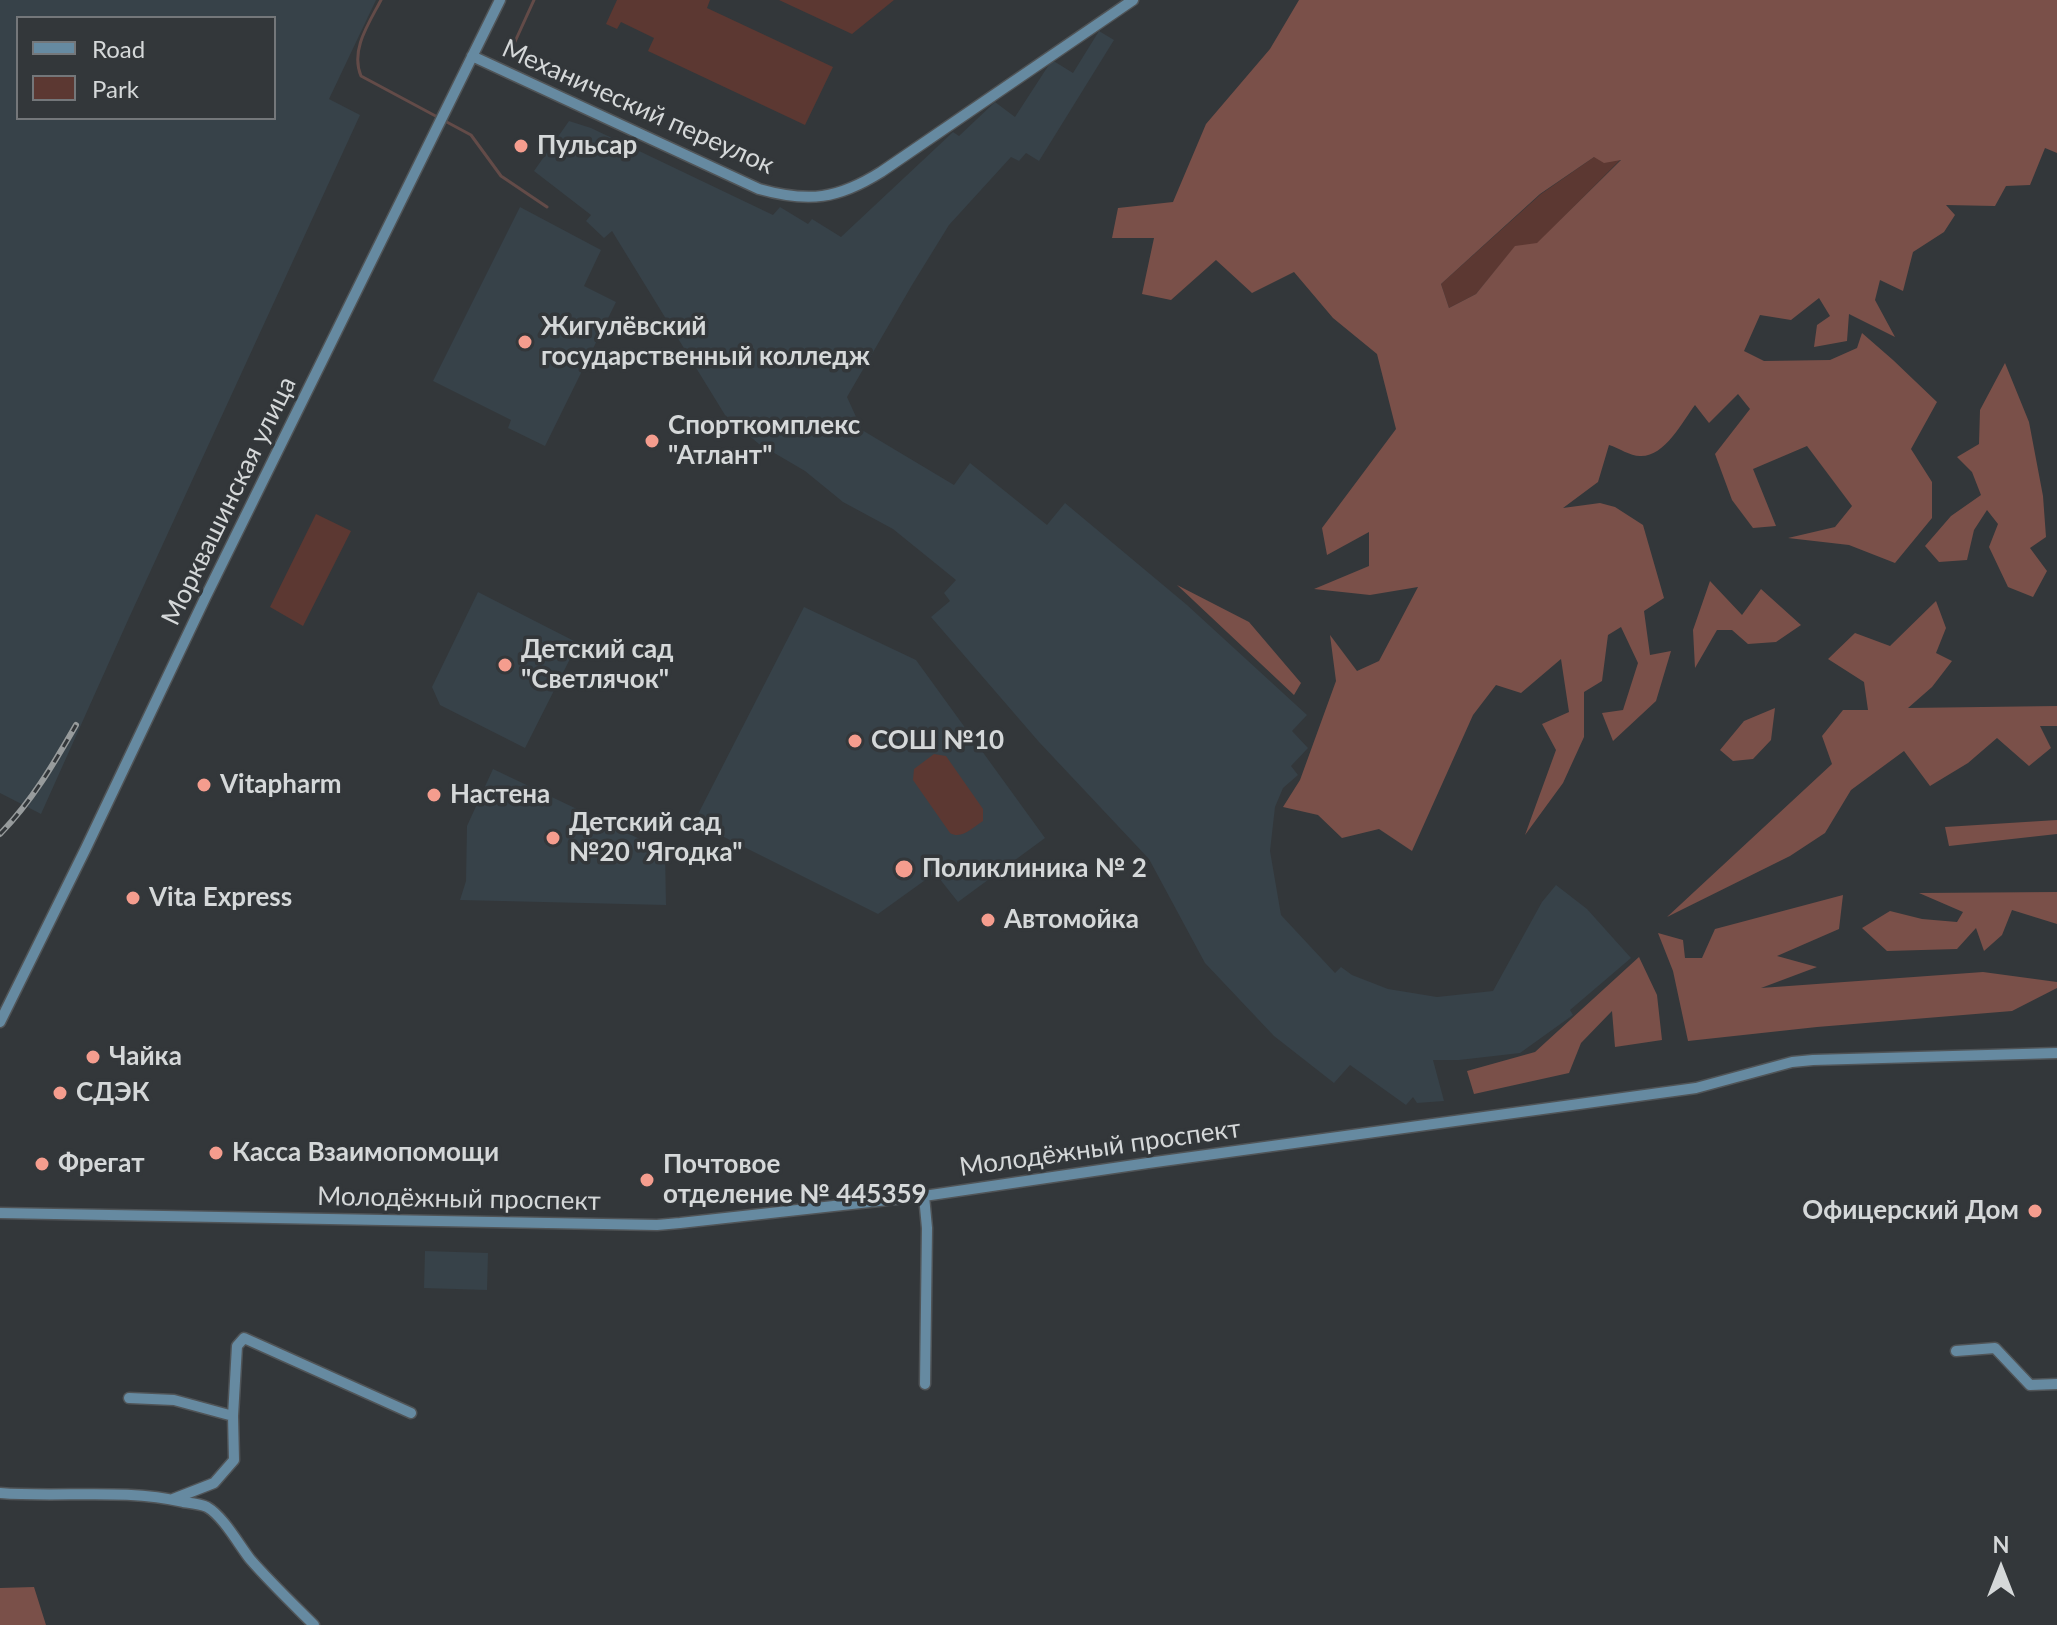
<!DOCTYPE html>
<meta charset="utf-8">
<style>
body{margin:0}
#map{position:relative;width:2057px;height:1625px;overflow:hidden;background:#33373a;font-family:Lato,sans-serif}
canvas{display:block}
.legend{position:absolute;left:16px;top:16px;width:260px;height:104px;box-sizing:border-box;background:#33373a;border:2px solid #74777a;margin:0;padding:10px 14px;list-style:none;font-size:24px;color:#d5d8d9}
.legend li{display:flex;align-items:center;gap:16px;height:40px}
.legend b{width:40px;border:2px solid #74777a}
.north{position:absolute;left:1961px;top:1529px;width:80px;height:80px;-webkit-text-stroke:6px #33373a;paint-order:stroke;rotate:0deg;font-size:22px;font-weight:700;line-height:32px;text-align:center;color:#d5d8d9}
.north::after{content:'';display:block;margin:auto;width:28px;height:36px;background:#d5d8d9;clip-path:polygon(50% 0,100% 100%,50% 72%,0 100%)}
</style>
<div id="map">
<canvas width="2057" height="1625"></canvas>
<ul class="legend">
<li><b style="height:10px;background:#668aa1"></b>Road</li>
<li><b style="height:22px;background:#5c3832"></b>Park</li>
</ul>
<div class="north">N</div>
</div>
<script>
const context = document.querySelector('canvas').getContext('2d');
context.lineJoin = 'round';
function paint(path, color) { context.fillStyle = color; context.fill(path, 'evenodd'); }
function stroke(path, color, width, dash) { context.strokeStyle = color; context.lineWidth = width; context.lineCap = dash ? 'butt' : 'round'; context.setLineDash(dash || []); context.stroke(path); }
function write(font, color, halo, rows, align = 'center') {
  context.font = font + ' Lato,sans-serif'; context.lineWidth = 7; context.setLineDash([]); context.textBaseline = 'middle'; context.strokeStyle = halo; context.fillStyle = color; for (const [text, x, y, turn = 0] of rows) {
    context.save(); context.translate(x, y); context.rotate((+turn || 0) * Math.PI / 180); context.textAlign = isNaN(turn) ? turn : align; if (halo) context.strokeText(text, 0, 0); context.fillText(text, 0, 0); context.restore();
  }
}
paint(new Path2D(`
 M0 0H376L329 99 360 115 128 620 41 814 0 793ZM18 18H274V118H18Z
 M1099 31 1114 40 1039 161 1026 153 1019 161 1011 157 949 225 912 285 847 397 862 430 954 485 970 463 1047 525 1065 503 1187 605 1307 715 1292 731 1308 748 1291 766 1298 775 1283 788 1275 807 1270 851 1281 915 1335 973 1341 967 1352 975 1388 989 1437 997 1493 991 1542 902 1556 885 1587 909 1631 958 1570 1010 1573 1015 1520 1053 1459 1060H1433L1444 1101 1417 1103 1413 1097 1406 1105 1350 1065 1334 1083 1274 1036 1205 963 1149 859 1039 742 931 617 950 601 944 593 956 580 893 529 843 502 805 471 759 444 725 415 612 231 604 238 586 221 591 215 534 171 569 121 591 128 773 215 780 207 808 224 812 219 841 237 953 132 959 136 995 102 1015 117 1052 60 1073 73Z
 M520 207 601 250 584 286 616 302 545 446 508 428 511 420 433 381Z
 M478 592 578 643 525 748 440 705 432 687Z
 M804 607 916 660 1045 838 958 902 935 873 878 914 694 822Z
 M493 769 665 851 666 905 460 900 466 881 467 826Z
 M425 1251 488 1253 487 1290 424 1288Z`), '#374249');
paint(new Path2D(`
 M617 0H710L707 8 833 67 805 125 648 51 654 38 621 22 617 29 606 24Z
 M779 0H894L852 34Z
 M1594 157 1622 158 1537 244 1515 247 1476 294 1449 308 1441 284 1541 194Z
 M316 514 351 531 303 626 270 607Z
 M934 754 946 756 983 809V821C973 827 962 840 950 833L913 780 914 769Z`), '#5c3832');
paint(new Path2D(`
 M1299 0H2057V153L2045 148 2030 185 2006 186 1995 206 1946 205 1955 215 1944 232 1913 252 1903 291 1880 280 1875 300 1895 337 1849 314 1847 341 1814 347 1817 325 1830 316 1819 298 1791 320 1760 315 1744 351 1764 361 1830 360 1857 348 1862 333 1893 360 1937 402 1911 449 1932 482V518L1895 563 1849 545 1788 538 1835 527 1852 506 1807 446 1753 469 1776 526 1753 528 1732 500 1715 454 1750 409 1738 394 1709 423 1695 405C1682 422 1665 457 1640 456 1630 456 1619 448 1609 445L1598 482 1563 508 1600 503 1615 507 1643 525 1664 598 1644 611 1650 655 1671 651 1656 701 1613 741 1602 713 1623 710 1638 663 1621 627 1608 635 1602 681 1584 692V737L1563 783 1525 835 1556 750 1542 724 1569 712 1561 659 1521 693 1496 685 1473 715 1412 851 1379 829 1342 838 1318 815 1283 807 1300 780 1336 681 1330 635 1357 671 1379 661 1418 587 1370 595 1314 589 1369 566V532L1327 555 1322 528 1396 429 1377 354 1333 318 1294 272 1252 293 1216 260 1171 300 1142 294 1154 238H1112L1118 208 1173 202 1206 124 1270 49ZM1594 157 1604 163 1621 160 1537 243 1515 246 1476 294 1449 308 1441 284 1540 194Z
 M2005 363 2029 422 2043 496 2046 537 2030 548 2047 571 2033 597 2008 587 1989 547 1998 524 1987 510 1974 530 1967 560 1939 562 1925 546 1951 516 1981 495 1972 472 1957 457 1979 444 1980 410Z
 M1710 581 1742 615 1761 589 1801 625 1776 642 1748 644 1732 630H1717L1695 668 1693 630Z
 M1177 585 1249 622 1301 683 1294 695Z
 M1936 601 1946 628 1936 653 1952 661 1932 687 1908 708 2057 706V726H2040L2051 748 2029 766 1997 738 1968 763 1930 786 1904 751 1851 790 1825 833 1790 856 1667 917 1832 764 1822 736 1843 710H1868L1864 682 1828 659 1855 633 1890 646Z
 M1775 708 1771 740 1753 759 1733 761 1720 750 1744 721Z
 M2057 820V834L1949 846 1945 827Z
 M2057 892V924L2012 910 2002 935 1984 951 1976 928 1957 949 1887 951 1862 928 1890 911 1922 919 1957 922 1963 912 1919 893Z
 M1843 895 1839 929 1777 956 1817 967 1761 988 1983 972 2057 982V988L2012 1011 1817 1027 1688 1041 1673 971 1658 933 1683 940 1685 958H1702L1715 929Z
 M1639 957 1657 995 1662 1040 1615 1047 1612 1011 1581 1043 1569 1073 1474 1094 1467 1071 1535 1052Z
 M34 1587 46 1625H0V1588Z`), '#7a5049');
stroke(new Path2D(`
 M381 0C369 23 350 50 361 76L471 135 501 176 547 207
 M513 46 534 0`), '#634b48', 3);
const minor = new Path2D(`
 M472 56 759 189C809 203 838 199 881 172L1133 0
 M0 1022 86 848 206 596 500 0
 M924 1196 927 1228 925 1384
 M0 1213 657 1225 680 1223 924 1196 1148 1163 1696 1088 1792 1062 1813 1060 2057 1053
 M1956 1351 1995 1348 2030 1385 2057 1384
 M129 1398 174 1400 233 1416
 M0 1493C61 1498 123 1488 183 1502 190 1503 201 1504 207 1507 223 1516 239 1545 250 1559 270 1582 292 1603 314 1625
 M173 1499 214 1483 234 1460 233 1416 237 1346 244 1338 411 1413`);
stroke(minor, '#505457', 13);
stroke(minor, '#668aa1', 10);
const rail = new Path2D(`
 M0 834C32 801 53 765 76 725`);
stroke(rail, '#979b9c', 6);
stroke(rail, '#33373a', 3, [9]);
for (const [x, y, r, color] of [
 [521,146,8,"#f59d8e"],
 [525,342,8,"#f59d8e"],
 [652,441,8,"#f59d8e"],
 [505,665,8,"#f59d8e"],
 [855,741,8,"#f59d8e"],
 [204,785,8,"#f59d8e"],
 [434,795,8,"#f59d8e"],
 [553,838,8,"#f59d8e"],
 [904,869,10,"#f59d8e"],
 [133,898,8,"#f59d8e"],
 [988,920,8,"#f59d8e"],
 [93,1057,8,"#f59d8e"],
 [60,1093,8,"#f59d8e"],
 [216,1153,8,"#f59d8e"],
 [42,1164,8,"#f59d8e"],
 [647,1180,8,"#f59d8e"],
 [2035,1211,8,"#f59d8e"]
]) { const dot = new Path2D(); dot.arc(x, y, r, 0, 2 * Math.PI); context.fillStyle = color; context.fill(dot); stroke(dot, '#33373a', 3); }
write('26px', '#d5d8d9', '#33373a', [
 ["Механический переулок",638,107,24],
 ["Морквашинская улица",229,501,-64],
 ["Молодёжный проспект",1100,1148,-8],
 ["Молодёжный проспект",459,1199,1]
]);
write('bold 26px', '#d5d8d9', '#33373a', [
 ["Пульсар",537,146],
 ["Жигулёвский",541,327],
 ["государственный колледж",541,357],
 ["Спорткомплекс",668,426],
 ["\"Атлант\"",668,456],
 ["Детский сад",521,650],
 ["\"Светлячок\"",521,680],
 ["СОШ №10",871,741],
 ["Vitapharm",220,785],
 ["Настена",450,795],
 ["Детский сад",569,823],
 ["№20 \"Ягодка\"",569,853],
 ["Поликлиника № 2",922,869],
 ["Vita Express",149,898],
 ["Автомойка",1004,920],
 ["Чайка",109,1057],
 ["СДЭК",76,1093],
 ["Касса Взаимопомощи",232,1153],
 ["Фрегат",58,1164],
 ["Почтовое",663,1165],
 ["отделение № 445359",663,1195],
 ["Офицерский Дом",2019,1211,"right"]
], 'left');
</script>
